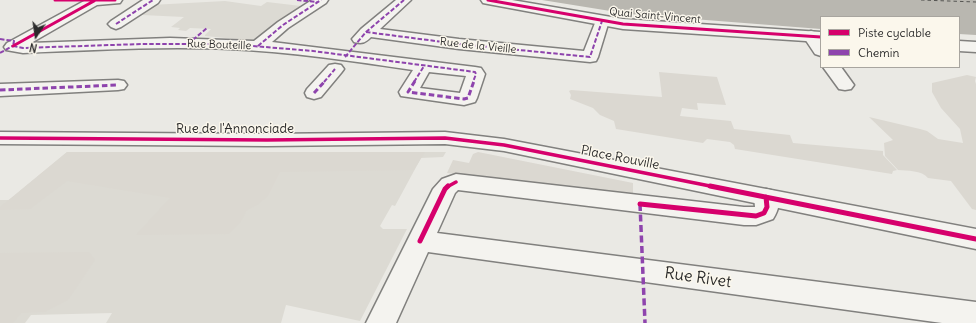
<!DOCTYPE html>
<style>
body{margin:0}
#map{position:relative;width:976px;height:323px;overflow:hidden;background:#eae9e4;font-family:Delius,sans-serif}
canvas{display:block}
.legend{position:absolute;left:820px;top:16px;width:140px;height:52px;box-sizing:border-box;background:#fbf7ec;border:1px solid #a8a59f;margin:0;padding:5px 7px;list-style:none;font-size:12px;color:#2b2b2b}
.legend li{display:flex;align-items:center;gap:8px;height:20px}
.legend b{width:20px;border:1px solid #a8a59f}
.north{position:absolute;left:16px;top:16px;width:40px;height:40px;-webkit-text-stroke:3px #fbf7ec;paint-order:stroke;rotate:193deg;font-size:11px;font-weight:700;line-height:16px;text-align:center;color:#2b2b2b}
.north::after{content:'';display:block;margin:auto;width:14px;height:18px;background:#2b2b2b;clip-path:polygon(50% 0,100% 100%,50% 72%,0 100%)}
</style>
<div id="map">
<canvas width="976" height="323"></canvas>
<ul class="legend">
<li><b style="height:5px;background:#d6006c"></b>Piste cyclable</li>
<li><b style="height:5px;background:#8e44ad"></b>Chemin</li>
</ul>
<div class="north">N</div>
</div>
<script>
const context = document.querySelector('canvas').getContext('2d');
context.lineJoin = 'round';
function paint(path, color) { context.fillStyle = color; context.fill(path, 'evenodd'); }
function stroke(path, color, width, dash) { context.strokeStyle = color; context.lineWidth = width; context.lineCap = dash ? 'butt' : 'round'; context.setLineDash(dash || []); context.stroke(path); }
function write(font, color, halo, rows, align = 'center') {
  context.font = font + ' Delius,sans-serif'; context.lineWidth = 3; context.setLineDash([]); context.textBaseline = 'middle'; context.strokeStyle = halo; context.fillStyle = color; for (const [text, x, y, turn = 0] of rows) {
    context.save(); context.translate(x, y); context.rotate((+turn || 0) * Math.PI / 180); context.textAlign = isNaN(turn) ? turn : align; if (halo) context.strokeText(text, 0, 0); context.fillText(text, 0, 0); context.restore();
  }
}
paint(new Path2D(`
 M225 1 261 6 267 2 301 6 303 8 256 41 205 36V35L211 29 190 28 186 31 178 30 180 28 171 27 184 17 142 15 151 5Z
 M67 152H446L443 157 421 158 395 206 392 205 380 226 383 229H407L360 321 286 305 281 323H106L112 313 31 315 25 323H0V200H9Z`), '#dcdad3');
paint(new Path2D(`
 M659 72 717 77 726 105 697 103 698 110 682 108 680 116 731 121 734 129 790 135 793 143 883 151V155L897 170 893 171 892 174 735 149 734 145 730 142 707 139 703 143 616 129 614 121 600 115 593 108 570 99 571 95 569 91 571 90 662 97Z
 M967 75 976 77 975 81 976 84V210L972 209 951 181 928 178C922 170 907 171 898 170L885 156 884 143 893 140 869 117 920 129 927 131 938 139 963 143 960 129 941 108 932 92V83Z
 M67 152H425L414 170 280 172 268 196 257 205 246 211 242 220 229 234 136 235 170 198 67 181 30 209 0 210V207Z
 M478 152 633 183V194L447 173 453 160 469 163 473 154Z
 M89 252 95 260 68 300 45 312 21 313 13 323H0V253Z`), '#dbd8d1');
paint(new Path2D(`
 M542 0H976V35L959 34V17H821V29L629 14Z`), '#b9b7b0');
stroke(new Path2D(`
 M921 0 976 2`), '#555552', 1, [3.5, 3]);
const minor = new Path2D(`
 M86 0H122L120 3 97 5 31 43 170 38 254 41 278 22 312 0H328L326 3 288 28 272 42 475 67 481 68 485 74 477 98 475 102 464 105 401 96 399 92 413 70C352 61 291 52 229 49 161 46 92 50 23 53L6 50 4 47 7 43ZM429 72 466 76 460 93 420 88Z
 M143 0H160L158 3 121 27 116 29 111 27 108 24 111 21Z
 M396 0H411L380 29 459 39 584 51 597 18 602 17 607 18 609 21 598 57 596 61 590 62 459 49 371 37C365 43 362 44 354 42L352 39 361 29Z
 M811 31 817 33 821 39V56L815 54 803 36 805 33Z
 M335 64 341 65 344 69 341 73 321 97 314 99 307 97 305 93 307 89 329 65Z
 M823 67H841L854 85 851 89 845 90 839 89Z
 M118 80 124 81 127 85 124 89 118 90 0 96V84Z
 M456 174 744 207H755L754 197 758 191 766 189 774 191C781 202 779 209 773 219L756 225H744L458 190 455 193 437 233 976 302V323H942L428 252 396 323H366L433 189 442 179Z`);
const tertiary = new Path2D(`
 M0 132 267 134 445 132 504 139 976 229V249L504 151 445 144 267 146 0 144Z`);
const primary = new Path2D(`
 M481 0H512L623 19 821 32V42L623 29 488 4 483 3Z
 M959 41 976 42V52L959 51Z`);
stroke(minor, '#81807e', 3);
stroke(tertiary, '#81807e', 3);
stroke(primary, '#81807e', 3);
paint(minor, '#f4f3ef');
paint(tertiary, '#f4f3ef');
paint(primary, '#f4f3ef');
stroke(new Path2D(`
 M297 0 317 2
 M116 24 153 0
 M366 32 459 44 590 57 602 21
 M0 39 14 41 13 46
 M188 44 207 28
 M13 46 23 48 141 44H229L313 51 475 72 476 74 473 82
 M258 46 283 25 321 0
 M0 53 16 44
 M345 57 366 32 404 0
 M324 82 335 69
 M414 82 424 66`), '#8e44ad', 2, [4.5, 2]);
stroke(new Path2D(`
 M415 81 408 92 464 99 468 98 474 81
 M0 90 118 85
 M314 93 325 81`), '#8e44ad', 3, [5.5, 3]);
stroke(new Path2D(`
 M640 204 645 323`), '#8e44ad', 3.5, [7, 3.5]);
stroke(new Path2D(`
 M55 0H115
 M488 0 623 24 821 37
 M13 46 94 1`), '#d6006c', 3);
stroke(new Path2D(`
 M0 138 267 140 445 138 504 145 715 187
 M447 187 456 182`), '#d6006c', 3.5);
stroke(new Path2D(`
 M710 186 976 239
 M640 204 756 216 764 213 767 207 766 197
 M420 241 445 189 448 186`), '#d6006c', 5);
write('11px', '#2b2b2b', '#fbf7ec', [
 ["Quai Saint-Vincent",655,16,5],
 ["Rue Bouteille",219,45,2],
 ["Rue de la Vieille",478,46,6]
]);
write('13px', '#2b2b2b', '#fbf7ec', [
 ["Rue de l'Annonciade",235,129],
 ["Place Rouville",620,158,11]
]);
write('16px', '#2b2b2b', '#fbf7ec', [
 ["Rue Rivet",698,278,8]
]);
</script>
